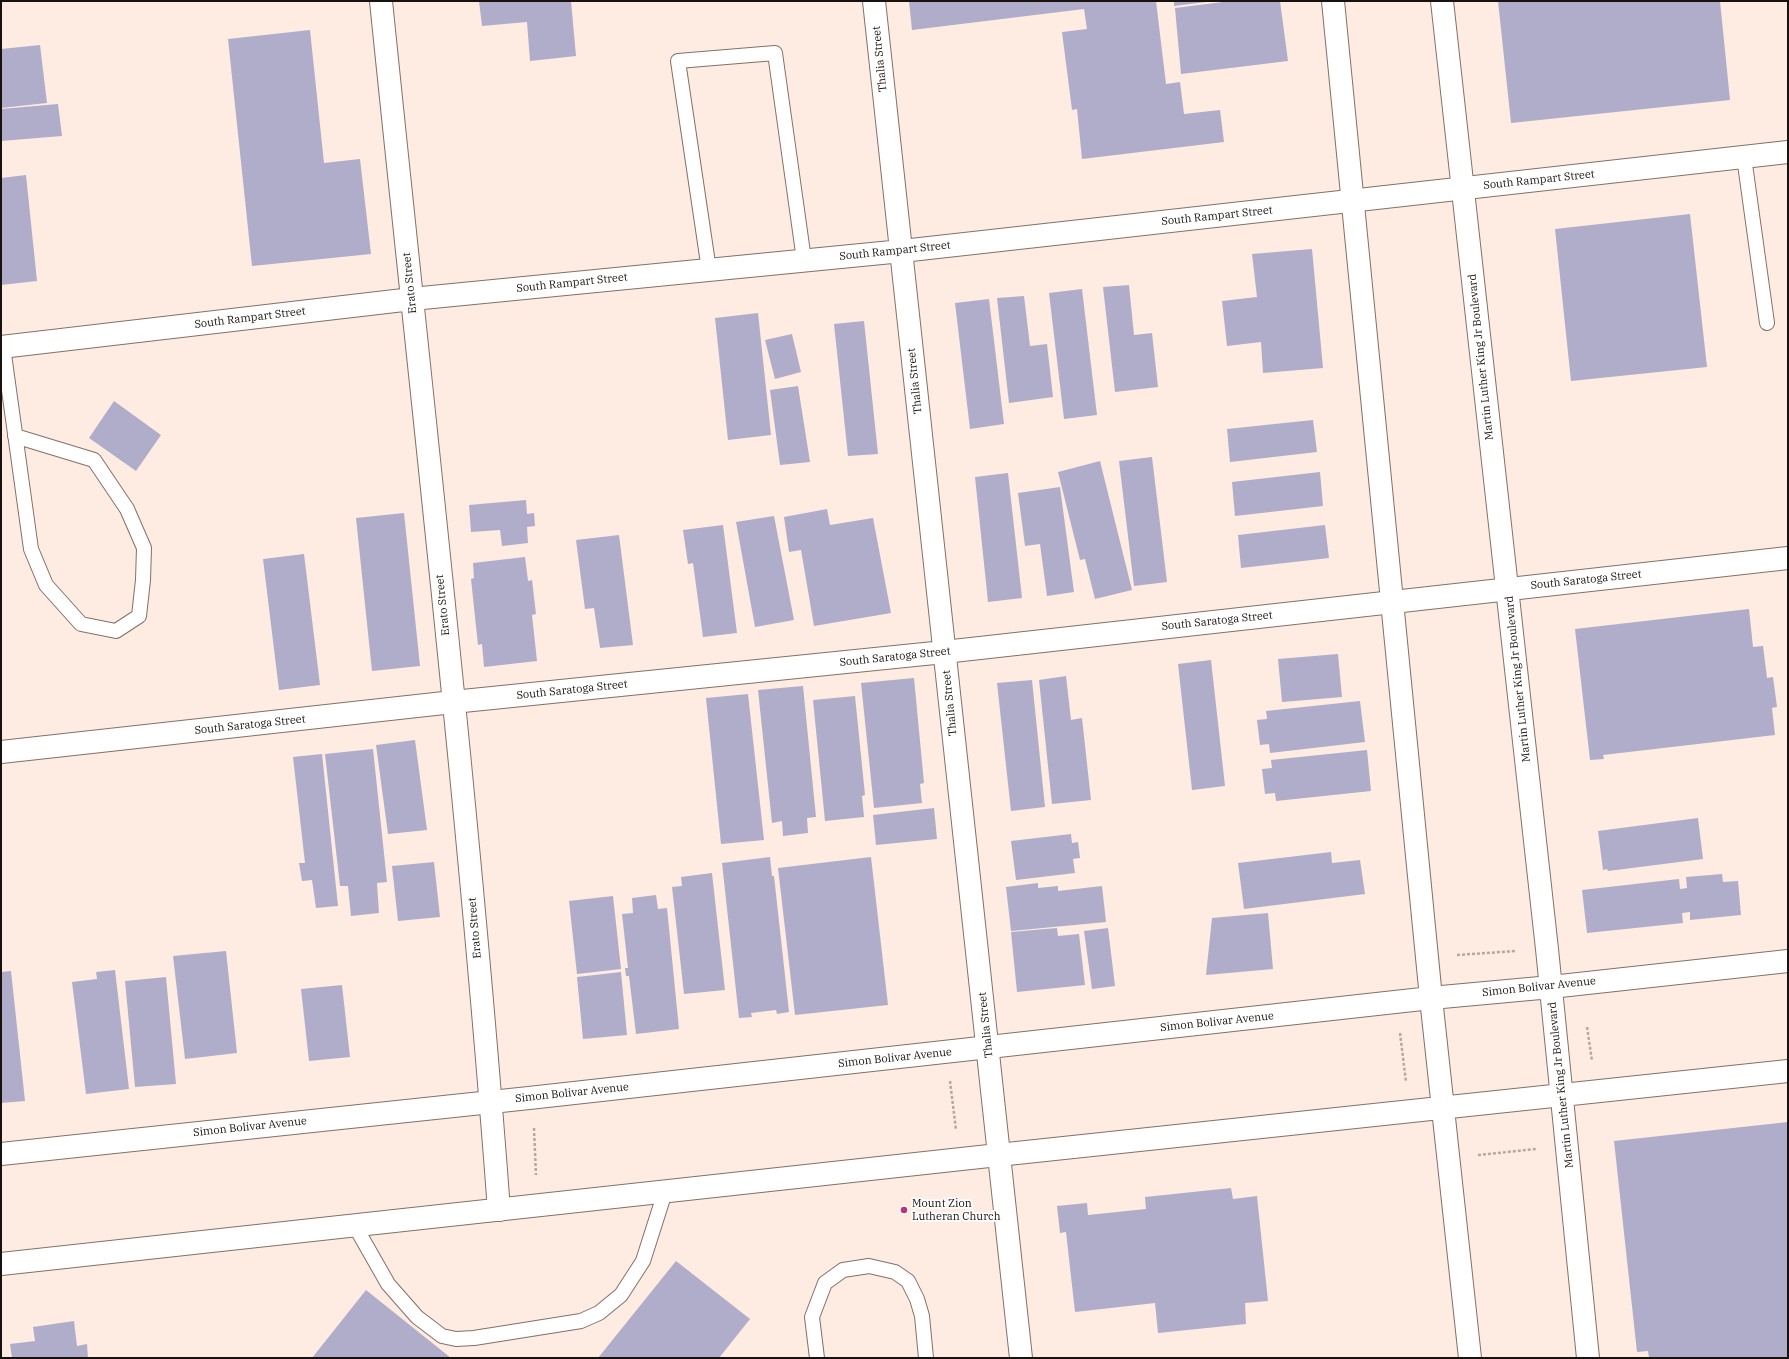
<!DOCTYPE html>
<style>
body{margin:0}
#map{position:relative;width:1789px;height:1359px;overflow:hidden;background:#feece2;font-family:"IBM Plex Serif",serif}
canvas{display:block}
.frame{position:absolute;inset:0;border:2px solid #18110d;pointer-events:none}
</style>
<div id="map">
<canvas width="1789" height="1359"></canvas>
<div class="frame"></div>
</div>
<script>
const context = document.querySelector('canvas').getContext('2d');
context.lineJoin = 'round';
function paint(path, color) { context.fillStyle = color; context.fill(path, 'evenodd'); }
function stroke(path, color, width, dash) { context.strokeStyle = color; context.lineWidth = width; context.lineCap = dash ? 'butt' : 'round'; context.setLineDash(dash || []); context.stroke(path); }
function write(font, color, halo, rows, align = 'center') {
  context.font = font + ' "IBM Plex Serif",serif'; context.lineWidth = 3.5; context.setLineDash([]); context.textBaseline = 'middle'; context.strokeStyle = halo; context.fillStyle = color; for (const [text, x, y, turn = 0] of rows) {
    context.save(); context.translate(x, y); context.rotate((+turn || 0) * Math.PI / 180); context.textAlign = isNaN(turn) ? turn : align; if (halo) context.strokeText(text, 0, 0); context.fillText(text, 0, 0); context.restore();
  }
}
paint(new Path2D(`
 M479 1H571L576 56 530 61 527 22 482 26Z
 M909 1H1156L1166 84 1180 82 1184 114 1220 110 1224 142 1082 159 1077 109 1072 110 1062 32 1087 29 1084 9 912 30Z
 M1174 1H1206V2L1174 6Z
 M1231 1H1280L1288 61 1181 74 1175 8Z
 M1498 1H1720L1730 100 1511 123Z
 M310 30 324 163 360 159 371 254 252 266 228 39Z
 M40 45 47 103 1 108V49Z
 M58 104 62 136 1 141V109Z
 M26 175 37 281 1 285V178Z
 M1690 214 1707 367 1571 381 1555 229Z
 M1312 249 1323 368 1263 373 1261 342 1227 346 1222 301 1257 297 1252 254Z
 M1129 285 1134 335 1152 333 1158 387 1115 392 1103 287Z
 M1082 289 1097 415 1064 419 1049 293Z
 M1024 296 1030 346 1047 344 1053 397 1009 403 997 298Z
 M989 299 1004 424 970 429 955 303Z
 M758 313 771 435 728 440 715 318Z
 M864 321 878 454 848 456 834 324Z
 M792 334 801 372 775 379 765 340Z
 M798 386 810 462 780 465 770 390Z
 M114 401 161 435 136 471 89 438Z
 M1313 420 1317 452 1230 462 1227 429Z
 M1152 457 1167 582 1134 586 1119 461Z
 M1100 461 1132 590 1095 599 1085 559 1080 560 1058 472Z
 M1320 472 1323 506 1235 516 1232 482Z
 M1008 473 1022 598 988 602 975 477Z
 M1060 487 1074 592 1047 596 1040 544 1025 546 1018 493Z
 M526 500 527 514 534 513 535 526 527 527 528 543 502 546 500 530 471 532 469 505Z
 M827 509 830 525 873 518 891 613 814 626 801 550 789 552 784 517Z
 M404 513 420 666 372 671 356 518Z
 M774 516 794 620 755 627 736 522Z
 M723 525 737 633 703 637 693 563 688 564 683 530Z
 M1325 525 1329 558 1241 568 1238 535Z
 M619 535 633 645 600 648 594 608 585 609 576 540Z
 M304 554 320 685 279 690 263 559Z
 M525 557 528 581 532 580 536 614 532 615 537 661 484 667 482 644 478 645 471 579 474 578 473 563Z
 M1749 609 1753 647 1763 646 1767 678 1773 677 1777 707 1772 708 1775 735 1603 755 1604 759 1590 760 1575 629Z
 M1338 654 1342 697 1282 702 1278 659Z
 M1211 660 1225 786 1192 790 1178 664Z
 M1066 676 1071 720 1082 718 1091 800 1052 804 1039 680Z
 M914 678 924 783 920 784 922 803 874 808 861 683Z
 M1032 680 1045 807 1011 811 997 683Z
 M803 686 816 817 807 818 808 833 783 836 782 821 772 823 758 690Z
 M748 694 764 840 721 844 706 698Z
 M855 696 865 795 862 796 864 817 825 821 813 700Z
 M1360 701 1365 742 1270 753 1269 744 1260 745 1257 720 1267 719 1266 711Z
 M415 740 427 830 388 834 376 745Z
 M373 749 387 882 377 883 379 913 351 916 348 886H340L325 754Z
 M1367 750 1371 791 1276 801 1275 793 1265 794 1262 769 1272 768 1271 760Z
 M322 754 338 906 316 908 312 880 302 881 299 863H305L293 757Z
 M934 808 937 839 876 845 873 815Z
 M1698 818 1703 859 1608 871 1607 869 1603 870 1598 831Z
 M1071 834 1072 843 1078 842 1080 858 1073 859 1075 873 1016 880 1011 841Z
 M1331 852 1332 863 1360 860 1365 894 1244 909 1238 863Z
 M770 857 772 876H774L789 1012 777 1014 776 1010 751 1013 752 1017 739 1018 722 863Z
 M871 857 888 1005 795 1015 778 868Z
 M434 862 440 917 398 921 392 866Z
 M712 873 725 990 684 994 672 887 682 886 681 877Z
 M1722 874 1723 882 1738 881 1741 915 1690 920V912L1682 913 1683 923 1587 933 1582 890 1679 879 1680 889 1687 888 1686 877Z
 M1038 883V888L1058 886V891L1102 886 1106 922 1011 931 1006 887Z
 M656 895 658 909 667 908 679 1029 636 1034 629 976H626L625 968H628L622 914 633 913 632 898Z
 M613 896 621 969 577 974 569 901Z
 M1268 913 1273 969 1206 975 1212 918Z
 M1057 928 1058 936 1079 934 1085 985 1017 992 1011 932Z
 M1108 928 1115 986 1092 989 1084 931Z
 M226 951 237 1053 185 1059 173 956Z
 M115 970 129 1089 86 1094 72 982 97 979 96 972Z
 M11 971 25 1101 1 1103V972Z
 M621 972 627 1035 583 1039 577 977Z
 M166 977 176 1084 135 1087 125 981Z
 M342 985 350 1057 309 1061 301 989Z
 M1788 1122V1358H1649L1648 1351 1637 1352 1614 1141Z
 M1231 1188 1233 1199 1257 1196 1268 1301 1245 1303 1246 1324 1158 1333 1155 1303 1075 1312 1066 1232 1060 1233 1057 1206 1087 1203 1088 1215 1146 1209 1145 1197Z
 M676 1261 750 1319 719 1358H598Z
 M366 1290 451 1358H312Z
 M74 1321 77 1346 87 1344 88 1358H12L10 1344 35 1341 33 1327Z`), '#afadca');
const lane = new Path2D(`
 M1744 157 1767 323
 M709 270 678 61 775 53 804 260
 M3 347 31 549 46 585 81 624 116 631 139 616 143 580 144 548 127 509 94 460 15 436
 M355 1226 388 1284 417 1317 442 1336 456 1339 474 1338 581 1321 599 1313 621 1295 643 1261 665 1192
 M817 1358 812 1317 825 1283 843 1270 869 1266 895 1272 908 1281 917 1299 922 1316 926 1358`);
const street = new Path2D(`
 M381 1C422 404 469 807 499 1210
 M874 1 1021 1358
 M1 347 412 299 902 251 1788 152
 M1 752 453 702 944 652 1788 558`);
const secondary = new Path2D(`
 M1333 1 1431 998 1470 1358
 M1442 1 1547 949 1588 1358
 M1 1154 529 1098 1431 998 1551 987 1788 961
 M1 1264 998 1155 1788 1071`);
stroke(lane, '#837066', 16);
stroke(street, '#837066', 24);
stroke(secondary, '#837066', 24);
stroke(new Path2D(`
 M1457 955 1516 951
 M1587 1027 1592 1061
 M1400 1033 1406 1082
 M950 1081 956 1130
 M534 1128 536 1175
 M1478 1155 1536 1149`), '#b6a8a0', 2.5, [3, 2]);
stroke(lane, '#fff', 14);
stroke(street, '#fff', 22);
stroke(secondary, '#fff', 22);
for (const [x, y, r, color] of [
 [904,1210,4,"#bc3472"]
]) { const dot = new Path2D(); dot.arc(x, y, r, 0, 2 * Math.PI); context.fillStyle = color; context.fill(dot); stroke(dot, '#fff', 1.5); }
write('11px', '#18110d', '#fff', [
 ["Thalia Street",880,59,-96],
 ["South Rampart Street",1539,180,-6],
 ["South Rampart Street",1217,216,-6],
 ["South Rampart Street",895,251,-6],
 ["Erato Street",410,283,-96],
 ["South Rampart Street",572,283,-6],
 ["South Rampart Street",250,318,-7],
 ["Martin Luther King Jr Boulevard",1481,357,-96],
 ["Thalia Street",915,381,-96],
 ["South Saratoga Street",1586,580,-6],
 ["Erato Street",443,605,-96],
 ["South Saratoga Street",1217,621,-6],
 ["South Saratoga Street",895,657,-6],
 ["Martin Luther King Jr Boulevard",1518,679,-96],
 ["South Saratoga Street",572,690,-6],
 ["Thalia Street",950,703,-96],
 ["South Saratoga Street",250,725,-6],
 ["Erato Street",475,928,-95],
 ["Simon Bolivar Avenue",1539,987,-6],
 ["Simon Bolivar Avenue",1217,1022,-6],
 ["Thalia Street",986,1025,-96],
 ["Simon Bolivar Avenue",895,1058,-6],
 ["Martin Luther King Jr Boulevard",1561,1085,-96],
 ["Simon Bolivar Avenue",572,1093,-6],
 ["Simon Bolivar Avenue",250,1127,-6]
]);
write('11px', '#18110d', '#fff', [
 ["Mount Zion",912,1204],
 ["Lutheran Church",912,1217]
], 'left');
</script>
